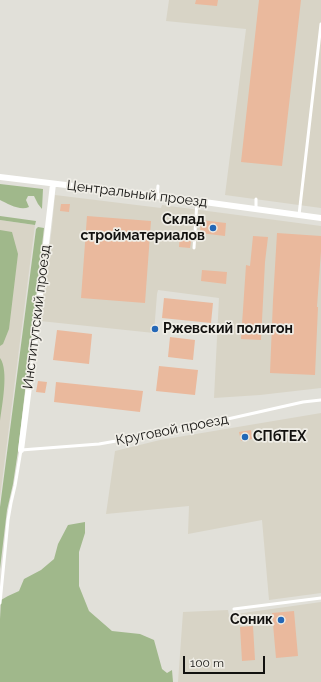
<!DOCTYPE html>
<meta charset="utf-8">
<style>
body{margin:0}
#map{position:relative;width:321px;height:682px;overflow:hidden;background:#e1e0d9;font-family:Raleway,sans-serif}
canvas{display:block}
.scale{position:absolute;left:183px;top:656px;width:82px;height:18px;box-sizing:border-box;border:2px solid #12110f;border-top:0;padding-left:5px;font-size:12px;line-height:14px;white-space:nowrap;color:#12110f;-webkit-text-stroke:3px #efede6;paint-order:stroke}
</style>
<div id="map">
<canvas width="321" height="682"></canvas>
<div class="scale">100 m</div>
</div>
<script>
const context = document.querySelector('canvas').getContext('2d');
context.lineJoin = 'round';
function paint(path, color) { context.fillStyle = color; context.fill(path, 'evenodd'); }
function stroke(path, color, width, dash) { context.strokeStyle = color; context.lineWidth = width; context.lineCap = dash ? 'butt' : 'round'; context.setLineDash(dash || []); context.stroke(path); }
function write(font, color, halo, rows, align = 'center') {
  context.font = font + ' Raleway,sans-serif'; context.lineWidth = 3.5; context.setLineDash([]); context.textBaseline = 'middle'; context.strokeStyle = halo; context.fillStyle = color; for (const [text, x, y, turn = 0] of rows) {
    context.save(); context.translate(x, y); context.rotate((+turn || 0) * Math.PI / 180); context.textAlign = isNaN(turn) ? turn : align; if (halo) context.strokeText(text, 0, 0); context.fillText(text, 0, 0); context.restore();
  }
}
paint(new Path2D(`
 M169 0H321V208L225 195 246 29 166 21Z
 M55 195 161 208 162 205 321 226V388L260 395 214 398 219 298 158 290 157 294 154 333 40 321 52 227Z
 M0 220 35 225 0 497Z
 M321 413V593L269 600 262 520 188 534 189 506 106 514 115 451 160 440Z
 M321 602V682H178L183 612 228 610 229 615Z`), '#d8d4c6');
paint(new Path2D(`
 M0 184 43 189 42 209 38 204 34 196H28L26 200 29 207C20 211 8 204 0 200Z
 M0 216 36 221 35 225 0 220Z
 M38 227 44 228 18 451 13 484 7 510 0 569V507L36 229Z
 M0 230 12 232 18 254 9 329 3 344 0 346Z
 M0 358C9 370 2 405 0 421Z
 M85 522V533L79 552V586L89 611 112 631 140 634 154 640 162 669 167 673 172 670 173 682H0V619L1 600 8 596 19 591 24 579 41 570 54 559 58 544 68 525Z`), '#a0b88b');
paint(new Path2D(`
 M196 0H218L217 6 195 4Z
 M259 0H301L282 166 241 162Z
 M61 204H70L69 212 60 211Z
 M87 216 151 221 145 303 81 298Z
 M201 220 226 223 225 236 200 233Z
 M180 233 192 235 190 248 179 247Z
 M277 233 321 236V251L317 307H318L315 375 270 373 273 300Z
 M253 236 268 237 265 262 261 340 241 339 246 265 250 266Z
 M202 270 227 272 226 284 201 281Z
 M164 298 213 303 211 323 162 318Z
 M57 330 92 334 89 364 53 360Z
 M170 337 195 340 193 360 168 357Z
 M159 366 198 370 195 395 156 391Z
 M38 381 47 382 45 393 36 392Z
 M56 382 143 391 140 412 54 402Z
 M251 430 252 439 241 441 239 432Z
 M294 611 298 656 276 658 272 613Z
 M253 626 255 660 242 661 240 627Z`), '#eab99d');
stroke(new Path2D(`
 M157 196 158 186
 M256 209V199
 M299 215 321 24
 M194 248 197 201
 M0 603 8 520 11 503 15 486 21 450 99 444 179 430 303 402 321 400
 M234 609 321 598`), '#fff', 3);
stroke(new Path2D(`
 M0 177 197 201 321 218
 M21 450 34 347 53 184`), '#fff', 6);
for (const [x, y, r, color] of [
 [213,228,4,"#2467b7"],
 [155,329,4,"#2467b7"],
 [245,437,4,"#2467b7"],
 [281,620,4,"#2467b7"]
]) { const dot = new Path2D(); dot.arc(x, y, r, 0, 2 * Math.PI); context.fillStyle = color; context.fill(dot); stroke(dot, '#efede6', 1.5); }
write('14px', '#12110f', '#efede6', [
 ["Центральный проезд",137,194,7],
 ["Институтский проезд",37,317,-83],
 ["Круговой проезд",172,430,-11]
]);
write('bold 14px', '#12110f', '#efede6', [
 ["Склад",205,220],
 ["стройматериалов",205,236],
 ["Ржевский полигон",163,329,"left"],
 ["СПбТЕХ",253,437,"left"],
 ["Соник",273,620]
], 'right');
</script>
